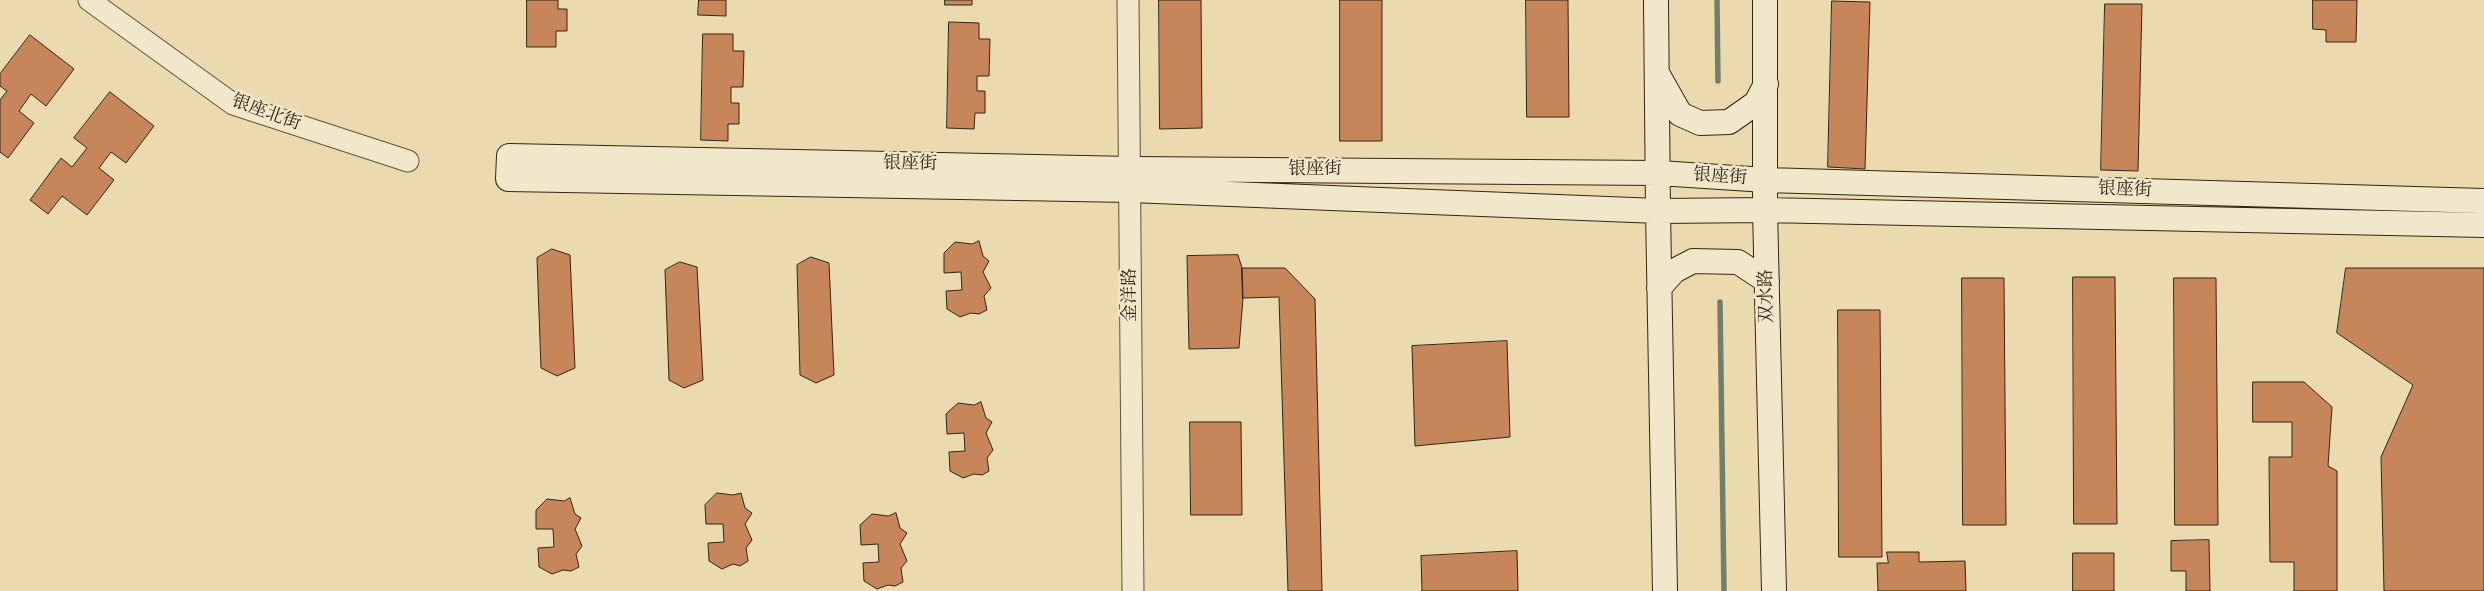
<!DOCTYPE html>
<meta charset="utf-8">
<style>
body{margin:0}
canvas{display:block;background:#eadaad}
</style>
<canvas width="2484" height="591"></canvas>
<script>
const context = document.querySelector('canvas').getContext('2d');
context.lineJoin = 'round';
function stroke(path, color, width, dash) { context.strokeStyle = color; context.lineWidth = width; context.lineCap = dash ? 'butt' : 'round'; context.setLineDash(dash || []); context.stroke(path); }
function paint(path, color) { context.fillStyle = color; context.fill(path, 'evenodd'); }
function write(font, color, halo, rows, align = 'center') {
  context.font = font + ' Alegreya,"Noto Serif SC",serif'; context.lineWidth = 5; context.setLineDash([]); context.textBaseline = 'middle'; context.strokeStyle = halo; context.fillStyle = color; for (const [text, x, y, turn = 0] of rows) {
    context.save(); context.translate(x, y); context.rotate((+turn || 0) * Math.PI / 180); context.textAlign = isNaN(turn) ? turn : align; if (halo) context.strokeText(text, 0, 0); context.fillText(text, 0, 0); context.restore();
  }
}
stroke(new Path2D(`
 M1717 0 1718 81
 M1720 302 1724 591`), '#707f6c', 5.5);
const building = new Path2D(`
 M527 0H558V9H567V31H556V47H527Z
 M699 0H726V16L698 15Z
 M945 0H972V5H945Z
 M1159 0H1201L1202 128 1160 129Z
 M1340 0H1382V141H1340Z
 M1526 0H1568L1569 117H1527Z
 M2313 0H2357L2356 42H2326V30L2313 29Z
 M1832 1 1870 2 1865 169 1828 167Z
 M2105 4H2142L2138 171 2101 170Z
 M949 22 979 23V39H990L989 76H977V91H985V113H975L974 129 947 128Z
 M703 34H733V51H744L743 87H731V103H739V124H728V141L701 140Z
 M30 35 74 69 46 106 31 94 19 111 34 123 8 158 0 152V100L7 91 0 86V74Z
 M110 92 154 126 126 163 111 152 99 168 114 180 87 215 62 196 48 214 30 200 61 158 72 167 87 148 74 138Z
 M979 241 983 256 989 261 983 272 991 288 984 296 987 310 979 314 971 313 960 317 947 309 946 291 962 290 961 272 944 273V253L955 242 972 244Z
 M552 249 570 255 575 368 557 376 541 368 537 258Z
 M1238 255 1242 268 1243 298 1239 348 1189 349 1187 256Z
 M811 257 829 263 834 375 816 383 800 375 797 265Z
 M680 262 697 267 703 380 684 388 669 380 665 270Z
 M1242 268H1285L1315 299 1322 591H1288L1279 297 1243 298Z
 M2346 268H2484V591H2384L2381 457 2413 385 2337 333Z
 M2073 277H2115L2117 524H2074Z
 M1962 278H2004L2006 525H1963Z
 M2174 278H2216L2218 525H2175Z
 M1838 310H1880L1882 557H1839Z
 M1507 341 1510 437 1415 446 1412 346Z
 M2253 382H2304L2332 407 2328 466 2337 471V591H2294V562H2270L2269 457H2292V422H2253Z
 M981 402 986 418 992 422 986 433 993 450 987 458 989 471 982 475 974 474 963 478 950 471 949 452 965 451 964 433 947 434 946 414 958 403 974 405Z
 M1190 422H1241L1242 515H1191Z
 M717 493 733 495 741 493 745 508 752 513 745 524 752 540 746 548 748 561 740 566 733 564 722 569 709 561 708 543 724 542 723 524H706L705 505Z
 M570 498 575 514 581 518 575 529 582 546 576 554 579 567 571 571 563 570 552 574 539 567 538 548 554 547 553 529H536V510L547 499 564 501Z
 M896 513 900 528 907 533 900 544 907 561 901 568 903 582 895 586 888 585 877 589 864 581 863 563 879 562 878 544 861 545 860 525 872 514 888 516Z
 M2209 540 2210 591H2186V571H2171V541Z
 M1517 551 1518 591H1422L1421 556Z
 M1887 552H1919V562L1965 561 1966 591H1878L1877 563H1888Z
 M2073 553H2114V591H2073Z`);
paint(building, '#c7855a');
stroke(building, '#322619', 1);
const tertiary = new Path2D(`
 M89 0 233 104 408 161
 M1128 0 1133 591`);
const secondary = new Path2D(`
 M1656 0 1658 211 1665 591
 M1765 0V210L1774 591
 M1658 75 1680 114 1700 123 1729 122 1756 103 1766 84
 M2484 201 1766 180 1659 173 1131 169 509 156 508 179 1130 190 1658 211 1765 210 2484 225
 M1659 288 1674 271 1693 261 1738 262 1767 281`);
stroke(tertiary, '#60533e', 23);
stroke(secondary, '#322619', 26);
stroke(tertiary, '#f1e7ca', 21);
stroke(secondary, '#f1e7ca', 24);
write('18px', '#322619', '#f1e7ca', [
 ["银座北街",266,113,20],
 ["银座街",910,164,1],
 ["银座街",1315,170],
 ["银座街",1720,177,4],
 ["银座街",2125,190,2],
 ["金洋路",1131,295,-90],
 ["双水路",1767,296,-91]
]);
</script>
